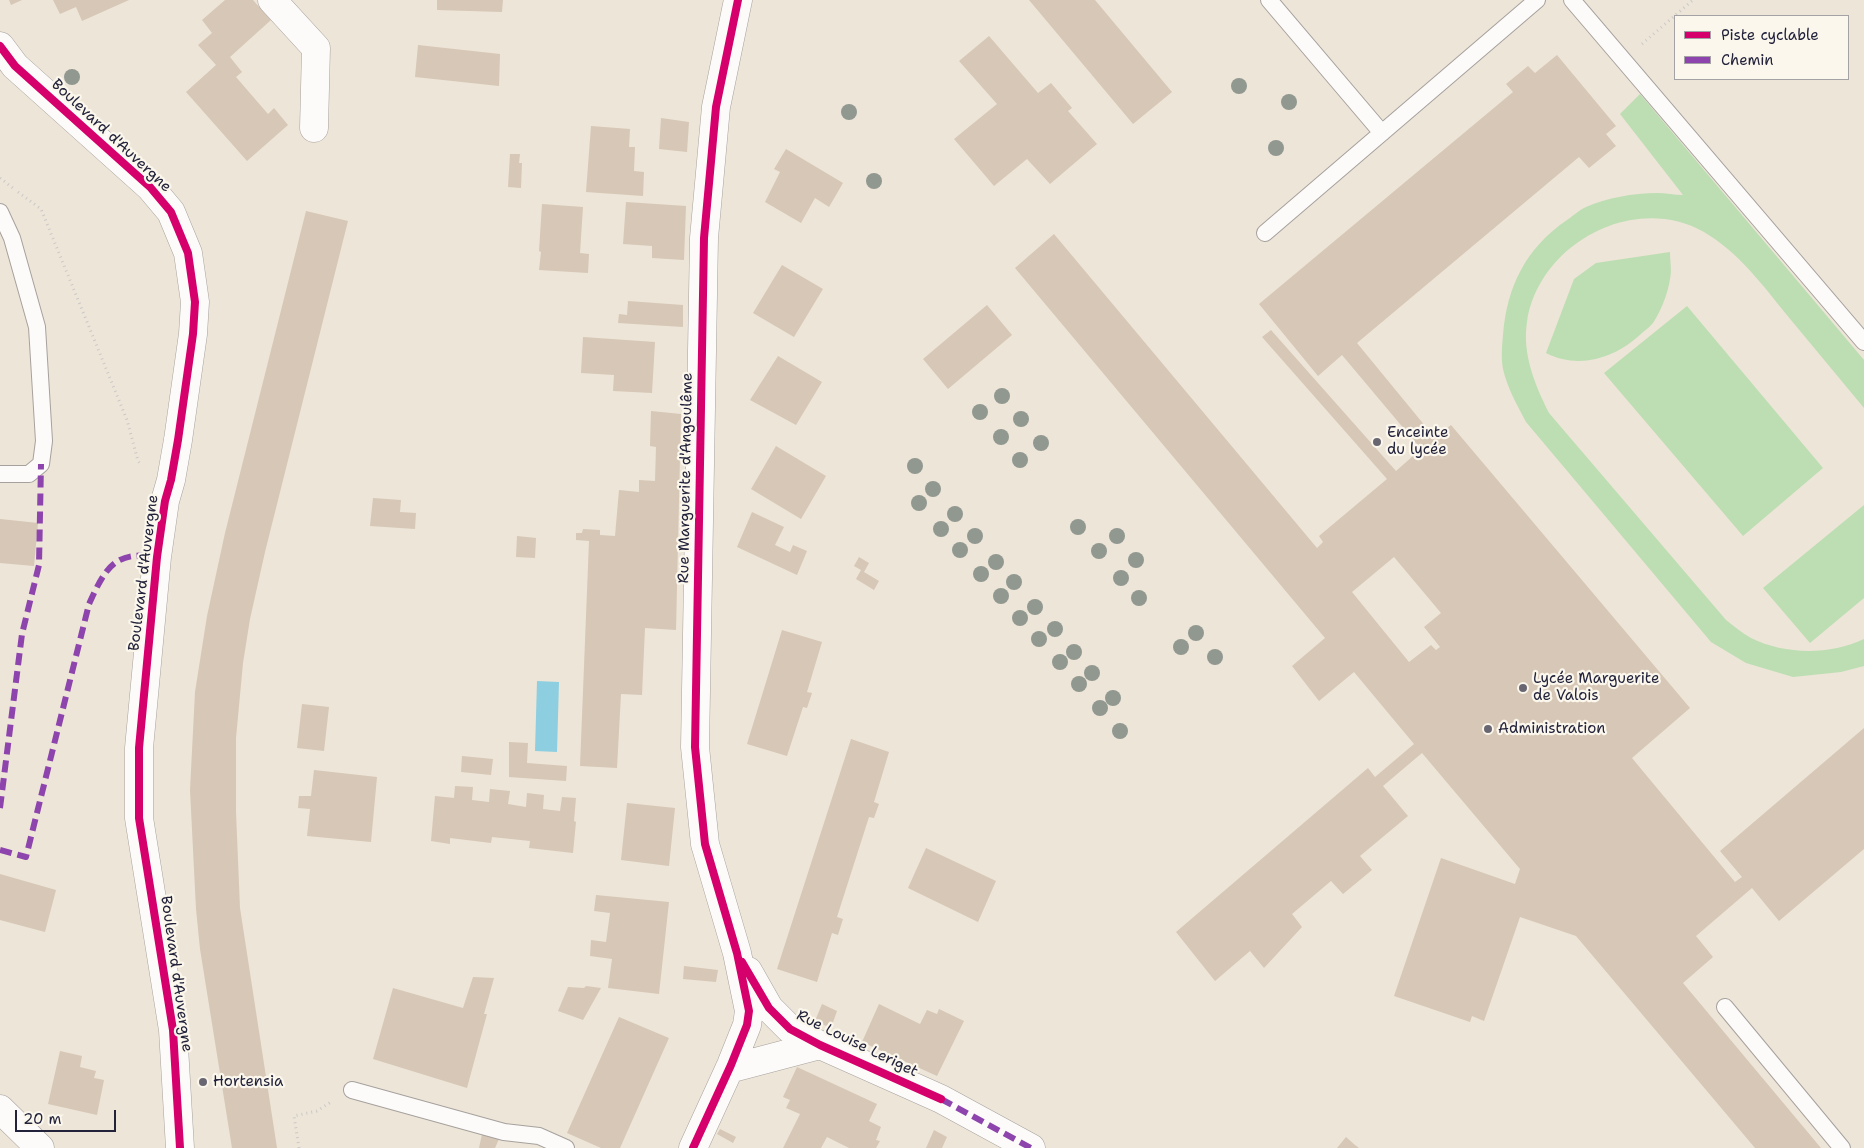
<!DOCTYPE html>
<meta charset="utf-8">
<style>
body{margin:0}
#map{position:relative;width:1864px;height:1148px;overflow:hidden;background:#ede5d8;font-family:"Shantell Sans",sans-serif}
canvas{display:block}
.legend{position:absolute;left:1674px;top:15px;width:175px;height:65px;box-sizing:border-box;background:#fbf7ec;border:1px solid #a4a2a5;margin:0;padding:6px 9px;list-style:none;font-size:15px;color:#22223b}
.legend li{display:flex;align-items:center;gap:10px;height:25px}
.legend b{width:25px;border:1px solid #a4a2a5}
.scale{position:absolute;left:15px;top:1110px;width:101px;height:22px;box-sizing:border-box;border:2px solid #22223b;border-top:0;padding-left:6px;font-size:15px;line-height:18px;white-space:nowrap;color:#22223b;-webkit-text-stroke:4px #fbf7ec;paint-order:stroke}
</style>
<div id="map">
<canvas width="1864" height="1148"></canvas>
<ul class="legend">
<li><b style="height:6px;background:#d6006c"></b>Piste cyclable</li>
<li><b style="height:6px;background:#8e44ad"></b>Chemin</li>
</ul>
<div class="scale">20 m</div>
</div>
<script>
const context = document.querySelector('canvas').getContext('2d');
context.lineJoin = 'round';
function paint(path, color) { context.fillStyle = color; context.fill(path, 'evenodd'); }
function stroke(path, color, width, dash) { context.strokeStyle = color; context.lineWidth = width; context.lineCap = dash ? 'butt' : 'round'; context.setLineDash(dash || []); context.stroke(path); }
function write(font, color, halo, rows, align = 'center') {
  context.font = font + ' "Shantell Sans",sans-serif'; context.lineWidth = 4.5; context.setLineDash([]); context.textBaseline = 'middle'; context.strokeStyle = halo; context.fillStyle = color; for (const [text, x, y, turn = 0] of rows) {
    context.save(); context.translate(x, y); context.rotate((+turn || 0) * Math.PI / 180); context.textAlign = isNaN(turn) ? turn : align; if (halo) context.strokeText(text, 0, 0); context.fillText(text, 0, 0); context.restore();
  }
}
paint(new Path2D(`
 M1640 94 1864 360V408C1838 377 1812 345 1786 314 1762 284 1738 252 1704 232 1633 192 1538 245 1527 322 1522 354 1535 385 1549 413L1726 620C1734 626 1742 633 1751 638 1785 655 1830 655 1864 639V666L1841 672 1793 677 1746 663 1711 642 1526 422C1517 405 1507 387 1503 369 1501 358 1502 346 1503 335 1507 286 1526 248 1567 220 1573 216 1579 210 1586 207 1607 198 1633 193 1657 193 1665 193 1675 195 1683 195L1620 114Z
 M1670 252C1670 261 1672 271 1670 279 1668 293 1661 311 1653 323 1650 327 1645 330 1642 333 1616 358 1579 370 1546 353L1574 279 1596 263Z
 M1687 306 1823 468 1743 536 1604 373Z
 M1864 505V598L1810 643 1763 588Z`), '#bcdeb2');
paint(new Path2D(`
 M537 681 559 682 557 752 535 751Z`), '#8dcfe0');
paint(new Path2D(`
 M9 0H22L11 5Z
 M53 0H129L82 21 76 7 60 14Z
 M225 0H253L271 20 230 57 242 72 236 77 268 114 274 108 288 125 247 161 186 92 216 65 198 45 212 33 202 20Z
 M437 0H503L502 12 437 10Z
 M1029 0H1095L1172 92 1133 124Z
 M989 36 1038 93 1051 83 1072 108 1068 111 1097 144 1050 184 1027 159 994 186 954 139 997 104 959 61Z
 M418 45 500 54 499 86 415 77Z
 M1557 55 1616 126 1606 134 1616 146 1589 168 1579 157 1357 343 1435 438 1451 425 1690 708 1632 758 1735 882 1742 877 1720 851 1864 728V849L1779 921 1752 888 1696 936 1713 957 1683 983 1821 1148H1755L1576 936 1520 917 1484 1021 1472 1016 1470 1022 1394 996 1441 858 1515 884 1520 869 1422 753 1383 786 1408 816 1360 856 1372 870 1343 894 1331 881 1292 914 1302 927 1264 968 1250 951 1215 981 1176 932 1368 768 1375 777 1414 744 1354 672 1319 701 1292 666 1325 638 1015 268 1054 234 1317 548 1323 542 1319 536 1387 479 1262 337 1271 330 1396 471 1421 449 1342 355 1318 376 1259 304 1513 92 1506 84 1528 66 1535 73ZM1394 557 1441 613 1424 627 1440 647 1436 650 1431 645 1409 662 1352 592Z
 M661 118 689 122 687 152 659 149Z
 M591 126 630 129 629 147H635L634 171 644 172 643 196 586 192Z
 M786 149 843 183 829 207 815 198 801 223 765 202 780 172 774 169Z
 M510 154H520L519 163H522L521 188 508 187Z
 M626 202 686 206 684 260 652 258V246L623 244Z
 M542 204 583 207 580 253 589 254 588 273 539 270 541 252 539 251Z
 M306 211 348 221 265 552 250 619 243 663 236 738V812L240 908 277 1148H232L200 949 196 909 190 790 195 692 207 616 225 533Z
 M782 265 823 289 794 337 753 313Z
 M628 301 683 305V327L618 323 619 314 627 315Z
 M987 305 1012 335 948 389 923 359Z
 M583 337 655 342 652 393 613 391 614 375 581 373Z
 M778 356 822 382 796 425 750 400Z
 M651 411 681 414 676 630 645 628 642 695 621 694 617 768 580 766 589 541 576 540V533H582L583 529 600 530V535L615 536 619 490 639 492V480L655 481 656 447 650 446Z
 M776 446 826 476 801 519 751 489Z
 M373 498 401 500 400 512 416 513 415 529 370 526Z
 M752 512 784 527 775 545 790 552 793 545 807 551 797 575 737 547Z
 M0 519 38 523 34 566 0 563Z
 M517 536 536 538 535 558 516 557Z
 M859 557 869 563 864 572 879 581 874 590 856 579 861 570 854 566Z
 M782 630 822 642 807 692 812 693 807 708 803 707 787 756 747 744Z
 M302 704 329 707 324 751 297 748Z
 M851 739 889 752 874 802 879 804 874 818 869 817 837 917 843 919 838 935 832 933 817 982 777 969Z
 M509 742 528 743 527 763 567 766 566 781 509 777Z
 M462 756 493 759 491 775 461 772Z
 M314 770 377 777 371 842 307 836 310 809 298 808 299 796H311Z
 M455 786 473 787 472 800 489 802 490 789 510 791 508 804 526 807 527 793 544 795 543 809 560 811 562 797 576 798 574 821 576 822 573 853 529 848 530 841 492 837 491 843 450 838V844L431 841 435 796 454 798Z
 M627 803 675 808 669 866 621 860Z
 M926 848 996 881 978 922 908 888Z
 M0 874 56 890 45 932 0 920Z
 M596 895 669 902 659 994 608 988 612 959 590 956 591 940 606 942 610 913 594 911Z
 M684 966 718 970 716 982 683 979Z
 M473 977 494 978 484 1014H487L467 1088 373 1059 393 988 463 1008Z
 M586 986 601 988 583 1020 558 1011 568 987 584 988Z
 M822 1004 837 1011 831 1028 815 1021Z
 M879 1004 920 1024 927 1010 937 1014 939 1009 964 1021 937 1076 862 1042Z
 M619 1017 669 1038 620 1148H601L567 1133Z
 M60 1051 82 1056 80 1067 96 1071 94 1078 104 1080 97 1115 48 1104Z
 M797 1067 877 1104 869 1121 881 1127 876 1140 880 1141 876 1148H849L827 1137 821 1148H783L800 1114 786 1108 790 1100 783 1097Z
 M720 1129 736 1137 733 1143 717 1134Z
 M934 1130 947 1137 942 1148H926Z
 M482 1134 499 1139 495 1148H479Z
 M1346 1137 1355 1145 1359 1148H1337Z`), '#d7c7b6');
const service = new Path2D(`
 M1269 0 1382 133
 M1572 0 1864 342
 M0 212 12 238 37 327 44 441 41 464 29 474H0
 M1265 233 1537 0
 M1725 1007 1842 1148
 M352 1090 504 1132 539 1136 566 1148`);
const minor = new Path2D(`
 M272 0 316 48 314 128
 M0 46 15 66 150 187 171 212 188 253 195 302 193 334 178 440 171 480 165 501 157 557 139 748V818L173 1030 180 1148
 M748 971 769 1008 790 1029 820 1045 941 1099 1031 1148
 M729 1069 820 1045
 M0 1109 40 1148
 M693 1148 731 1065 747 1025 749 1011 737 953 705 844 695 747 704 238 716 107 738 0`);
stroke(service, '#a6a19d', 18);
stroke(minor, '#a6a19d', 29);
stroke(new Path2D(`
 M1642 44 1693 0
 M0 178 13 188
 M18 192 41 209 127 420 138 461 141 465
 M299 1148 294 1116 317 1111 331 1102`), '#cac8c7', 3, [1, 4]);
stroke(service, '#fcfbf9', 16);
stroke(minor, '#fcfbf9', 28);
stroke(new Path2D(`
 M0 808 22 634 39 565 41 464
 M0 850 26 857 89 604C105 569 114 550 157 557
 M941 1099 1031 1148`), '#8e44ad', 6, [12, 6]);
stroke(new Path2D(`
 M0 46 15 66 150 187 171 212 188 253 195 302 193 334 178 440 171 480 165 501 157 557 139 748V818L173 1030 180 1148
 M742 962 769 1008 790 1029 820 1045 941 1099
 M693 1148 731 1065 747 1025 749 1011 737 953 705 844 695 747 704 238 716 107 738 0`), '#d6006c', 8);
context.fillStyle = '#909890';
for (const [x, y] of [
 [72,77],
 [1239,86],
 [1289,102],
 [849,112],
 [1276,148],
 [874,181],
 [1002,396],
 [980,412],
 [1021,419],
 [1001,437],
 [1041,443],
 [1020,460],
 [915,466],
 [933,489],
 [919,503],
 [955,514],
 [1078,527],
 [941,529],
 [975,536],
 [1117,536],
 [960,550],
 [1099,551],
 [1136,560],
 [996,562],
 [981,574],
 [1121,578],
 [1014,582],
 [1001,596],
 [1139,598],
 [1035,607],
 [1020,618],
 [1055,629],
 [1196,633],
 [1039,639],
 [1181,647],
 [1074,652],
 [1215,657],
 [1060,662],
 [1092,673],
 [1079,684],
 [1113,698],
 [1100,708],
 [1120,731]
]) { context.beginPath(); context.arc(x, y, 8, 0, 2 * Math.PI); context.fill(); }
for (const [x, y, r, color] of [
 [1377,442,5,"#696672"],
 [1523,688,5,"#696672"],
 [1488,729,5,"#696672"],
 [203,1082,5,"#696672"]
]) { const dot = new Path2D(); dot.arc(x, y, r, 0, 2 * Math.PI); context.fillStyle = color; context.fill(dot); stroke(dot, '#fbf7ec', 2); }
write('15px', '#22223b', '#fbf7ec', [
 ["Boulevard d'Auvergne",111,136,43],
 ["Rue Marguerite d'Angoulême",686,478,-89],
 ["Boulevard d'Auvergne",144,573,-83],
 ["Boulevard d'Auvergne",176,974,82],
 ["Rue Louise Leriget",857,1044,26]
]);
write('15px', '#22223b', '#fbf7ec', [
 ["Enceinte",1387,433],
 ["du lycée",1387,450],
 ["Lycée Marguerite",1533,679],
 ["de Valois",1533,696],
 ["Administration",1498,729],
 ["Hortensia",213,1082]
], 'left');
</script>
